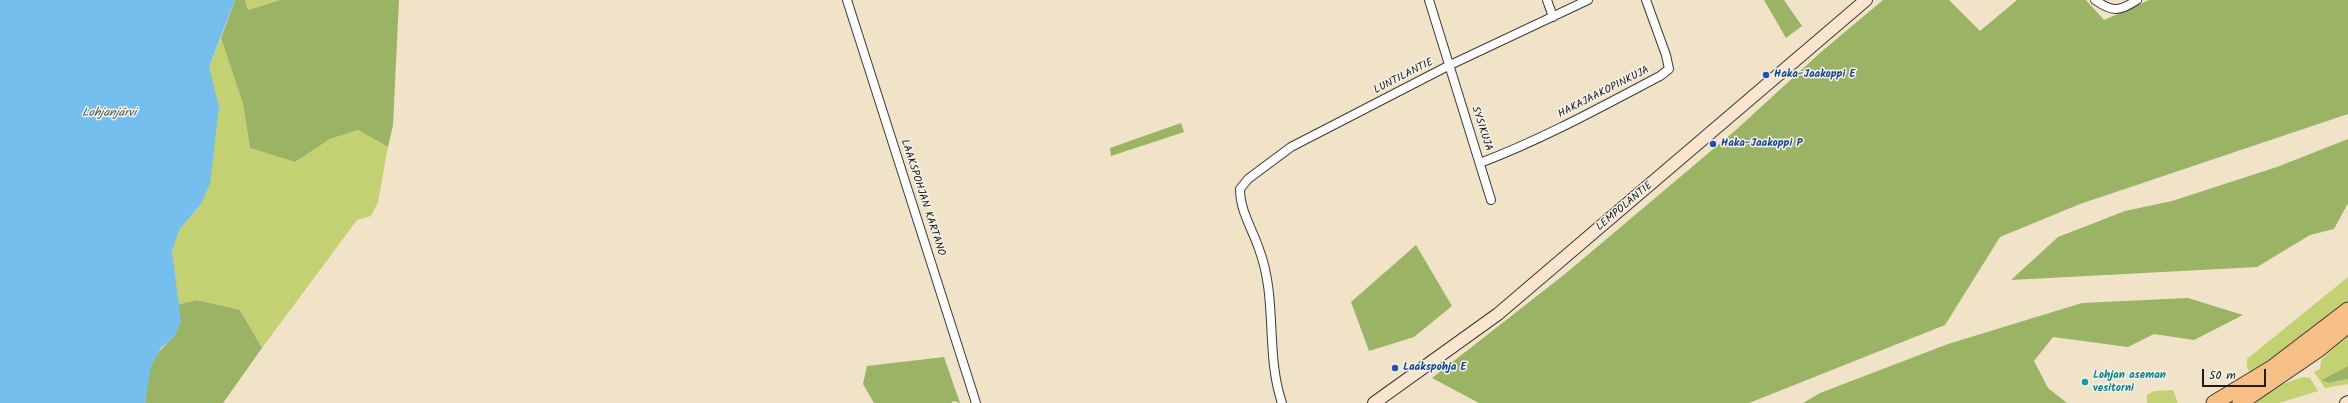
<!DOCTYPE html>
<meta charset="utf-8">
<style>
body{margin:0}
#map{position:relative;width:2348px;height:403px;overflow:hidden;background:#f1e3c7;font-family:Kalam,sans-serif}
canvas{display:block}
.scale{position:absolute;left:2202px;top:369px;width:64px;height:18px;box-sizing:border-box;border:2px solid #1c1c1c;border-top:0;padding-left:5px;font-size:12px;line-height:14px;white-space:nowrap;color:#1c1c1c;-webkit-text-stroke:3px #f7f3e8;paint-order:stroke}
</style>
<div id="map">
<canvas width="2348" height="403"></canvas>
<div class="scale">50 m</div>
</div>
<script>
const context = document.querySelector('canvas').getContext('2d');
context.lineJoin = 'round';
function paint(path, color) { context.fillStyle = color; context.fill(path, 'evenodd'); }
function stroke(path, color, width, dash) { context.strokeStyle = color; context.lineWidth = width; context.lineCap = dash ? 'butt' : 'round'; context.setLineDash(dash || []); context.stroke(path); }
function write(font, color, halo, rows, align = 'center') {
  context.font = font + ' Kalam,sans-serif'; context.lineWidth = 3; context.setLineDash([]); context.textBaseline = 'middle'; context.strokeStyle = halo; context.fillStyle = color; for (const [text, x, y, turn = 0] of rows) {
    context.save(); context.translate(x, y); context.rotate((+turn || 0) * Math.PI / 180); context.textAlign = isNaN(turn) ? turn : align; if (halo) context.strokeText(text, 0, 0); context.fillText(text, 0, 0); context.restore();
  }
}
paint(new Path2D(`
 M245 0H280L248 10Z
 M221 38 243 104 250 148 295 162 330 139 358 130 388 147 378 202 371 216 357 220 262 348 240 310 197 300 177 305 172 251 180 229 201 204 209 67Z
 M2348 277V302L2250 374 2247 366V359Z
 M2348 335V366L2323 380 2328 383 2348 379V384L2325 388 2314 372 2320 369 2321 360Z
 M2304 377 2310 378 2318 391 2279 403H2256C2267 390 2288 381 2304 377Z
 M2173 390 2178 403H2147V395L2154 391Z`), '#c3d173');
paint(new Path2D(`
 M235 0H245L248 10 280 0H399L393 125 388 147 358 130 330 139 295 162 250 148 243 104 221 38Z
 M1764 0H1784L1802 26 1786 38Z
 M1883 0H1949L1980 31 2017 0H2086L2104 20 2149 0H2348V114L2080 204 2000 237 1945 325 1749 403H1479L1432 378 1565 274 1737 129 1821 52Z
 M1181 123 1184 132 1111 156 1110 148Z
 M2348 139V203L2334 229 2310 235 2257 267 2011 280 2058 237 2125 211 2172 201 2277 167Z
 M1416 245 1452 306 1414 337 1369 351 1351 302Z
 M2188 298 2243 315 2194 340 2154 334 2128 347 2053 337 2034 361 2048 388 2067 403H1803L1820 393 1948 344 2082 303Z
 M197 300 240 310 262 348 223 403H145C147 392 147 377 151 366 163 337 185 342 177 305Z
 M944 357 960 403 954 401 951 403H874L863 384 867 366Z
 M2348 366V379L2328 383 2322 380Z`), '#9ab365');
paint(new Path2D(`
 M0 0H235L209 67 219 107 210 184 201 204 180 229 172 251 181 321 175 336 161 348 151 367 145 403H0Z`), '#74bfee');
const street = new Path2D(`
 M847 0 976 403
 M1429 0 1491 200
 M1547 0 1553 17
 M2095 0C2112 12 2119 12 2137 0
 M1480 163C1543 139 1601 107 1660 76L1669 69 1666 55 1646 0
 M1282 403C1265 353 1278 299 1259 249 1252 228 1240 211 1240 189L1248 179 1291 147 1448 66 1588 0`);
const secondary = new Path2D(`
 M1374 403 1498 314 1866 0
 M2346 403 2348 402`);
const highway = new Path2D(`
 M2214 403 2272 368 2348 310
 M2240 403 2319 349 2348 325`);
stroke(street, '#3c3a36', 10);
stroke(secondary, '#3c3a36', 14);
stroke(highway, '#3c3a36', 17);
stroke(street, '#fff', 8);
stroke(secondary, '#fbe5cf', 12);
stroke(highway, '#f5bf86', 15);
for (const [x, y, r, color] of [
 [1766,75,4,"#1a4fb4"],
 [1713,144,4,"#1a4fb4"],
 [1395,368,4,"#1a4fb4"],
 [2085,382,4,"#0f9aa8"]
]) { const dot = new Path2D(); dot.arc(x, y, r, 0, 2 * Math.PI); context.fillStyle = color; context.fill(dot); stroke(dot, '#f7f3e8', 1.5); }
write('bold 11px', '#164399', '#f7f3e8', [
 ["Haka-Jaakoppi E",1774,75],
 ["Haka-Jaakoppi P",1721,144],
 ["Laakspohja E",1403,368]
], 'left');
write('11px', '#1c1c1c', '#f7f3e8', [
 ["LUNTILANTIE",1404,77,-27],
 ["HAKAJAAKOPINKUJA",1604,93,-27],
 ["SYSIKUJA",1481,129,72],
 ["LAAKSPOHJAN KARTANO",922,198,72],
 ["LEMPOLANTIE",1625,207,-40]
]);
write('bold 11px', '#0d838f', '#f7f3e8', [
 ["Lohjan aseman",2093,376],
 ["vesitorni",2093,389]
], 'left');
write('italic 12px', '#3b5566', '#f7f3e8', [
 ["Lohjanjärvi",109,114]
]);
</script>
